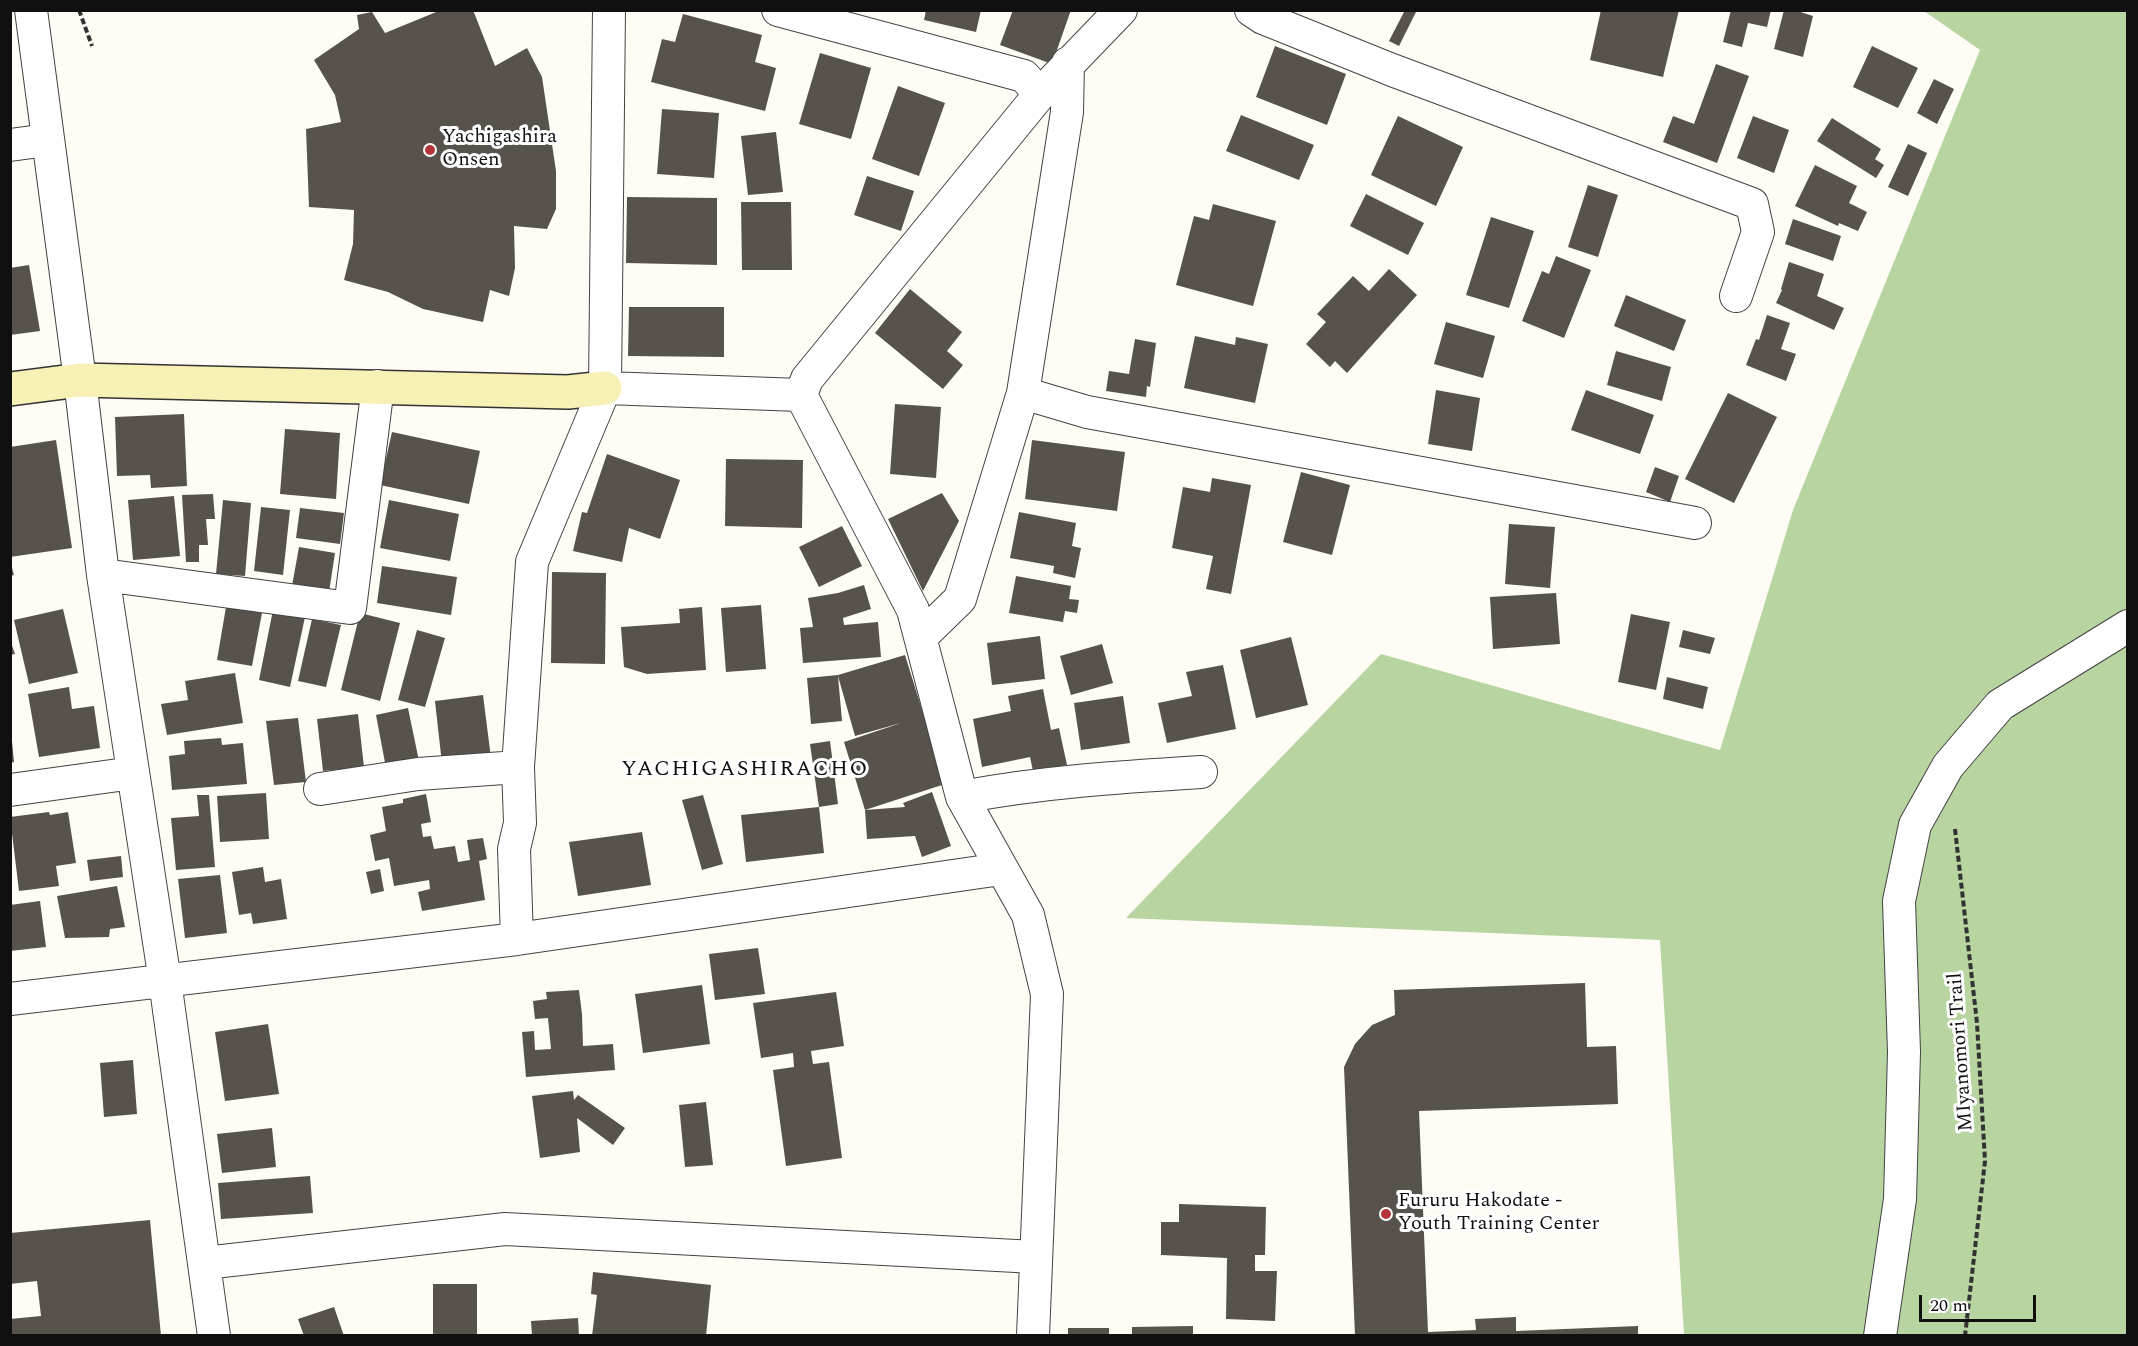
<!DOCTYPE html>
<style>
body{margin:0}
#map{position:relative;width:2138px;height:1346px;overflow:hidden;background:#fefcf4;font-family:Spectral,serif}
canvas{display:block}
.frame{position:absolute;inset:0;border:12px solid #101010;pointer-events:none}
.scale{position:absolute;left:1919px;top:1295px;width:117px;height:27px;box-sizing:border-box;border:3px solid #101010;border-top:0;padding-left:8px;font-size:18px;line-height:21px;white-space:nowrap;color:#101010;-webkit-text-stroke:4px #fff;paint-order:stroke}
</style>
<div id="map">
<canvas width="2138" height="1346"></canvas>
<div class="frame"></div>
<div class="scale">20 m</div>
</div>
<script>
const context = document.querySelector('canvas').getContext('2d');
context.lineJoin = 'round';
function paint(path, color) { context.fillStyle = color; context.fill(path, 'evenodd'); }
function stroke(path, color, width, dash) { context.strokeStyle = color; context.lineWidth = width; context.lineCap = dash ? 'butt' : 'round'; context.setLineDash(dash || []); context.stroke(path); }
function write(font, color, halo, rows, align = 'center') {
  context.font = font + ' Spectral,serif'; context.lineWidth = 6; context.setLineDash([]); context.textBaseline = 'middle'; context.strokeStyle = halo; context.fillStyle = color; for (const [text, x, y, turn = 0] of rows) {
    context.save(); context.translate(x, y); context.rotate((+turn || 0) * Math.PI / 180); context.textAlign = isNaN(turn) ? turn : align; if (halo) context.strokeText(text, 0, 0); context.fillText(text, 0, 0); context.restore();
  }
}
paint(new Path2D(`
 M1924 11H2127V1335H1684L1660 940 1126 918 1381 654 1720 750 1793 510 1980 50Z`), '#b8d5a1');
paint(new Path2D(`
 M441 10H473L495 66 527 48 542 77 556 171V209L547 229 514 226 515 268 509 296 490 290 483 322 423 309 388 292 344 280 353 244 354 210 309 207 306 129 341 122 335 95 314 60 359 29 357 15 372 12 385 33Z
 M926 10H981L976 32 924 20Z
 M1013 10H1071L1052 64 1000 45Z
 M1405 10H1417L1399 46 1389 41Z
 M1601 10H1679L1663 77 1590 60Z
 M1731 10H1771L1767 27 1748 23 1742 47 1723 42Z
 M1784 10H1794L1813 16 1803 57 1774 49Z
 M683 14 762 35 755 62 776 68 765 111 651 82 662 39 675 42Z
 M1275 46 1346 74 1327 125 1256 97Z
 M1872 46 1918 68 1898 108 1853 87Z
 M820 53 871 68 851 139 799 124Z
 M1716 64 1749 76 1717 163 1663 142 1673 116 1694 124Z
 M1934 79 1954 89 1937 124 1917 113Z
 M898 86 945 103 919 176 872 159Z
 M662 109 719 113 714 178 657 174Z
 M1241 115 1314 145 1299 180 1226 151Z
 M1398 116 1463 147 1436 206 1371 175Z
 M1753 116 1789 130 1774 173 1737 158Z
 M1832 118 1881 149 1875 159 1884 165 1876 178 1817 141Z
 M776 132 783 192 748 195 741 136Z
 M1908 144 1927 153 1908 196 1888 187Z
 M1815 165 1857 186 1849 203 1867 212 1858 231 1839 223 1838 226 1795 206Z
 M867 176 914 191 901 231 854 215Z
 M1588 185 1618 195 1598 257 1568 247Z
 M1366 194 1424 223 1408 255 1350 226Z
 M627 197 717 198V265L626 263Z
 M741 202H791L792 270H742Z
 M1213 204 1276 221 1253 306 1176 285 1194 216 1209 220Z
 M1491 217 1534 231 1509 308 1466 295Z
 M1793 219 1841 236 1833 261 1785 244Z
 M1556 256 1591 270 1564 338 1522 321 1542 271 1549 274Z
 M1789 262 1824 274 1817 296 1844 308 1834 330 1776 303 1782 290 1781 289Z
 M29 265 40 331 10 335V268Z
 M1389 269 1417 295 1347 373 1335 361 1330 367 1306 344 1326 322 1317 314 1353 276 1369 291Z
 M910 289 962 332 947 351 963 365 943 389 875 333Z
 M1626 295 1686 320 1674 351 1614 326Z
 M629 307H724V357L628 356Z
 M1767 315 1790 323 1781 349 1796 354 1786 381 1746 365 1756 339 1759 340Z
 M1446 322 1495 336 1483 378 1434 364Z
 M1195 336 1235 345 1236 337 1268 344 1255 403 1184 388Z
 M1135 339 1156 343 1150 387 1147 386 1146 397 1106 391 1109 371 1129 374Z
 M1616 351 1671 367 1662 401 1607 385Z
 M1436 390 1480 398 1472 451 1428 444Z
 M1586 390 1654 415 1640 454 1571 430Z
 M1728 393 1777 417 1734 503 1685 479Z
 M895 404 941 407 936 478 890 474Z
 M184 414 187 486 151 488 150 475 117 476 115 417Z
 M285 429 340 433 336 499 280 494Z
 M392 432 480 451 469 504 380 485Z
 M56 440 72 548 10 557V447Z
 M1032 440 1125 452 1117 511 1025 499Z
 M607 454 680 480 660 539 629 528 622 562 573 551 582 512 587 513Z
 M726 459 803 460 802 528 725 526Z
 M1655 467 1679 476 1670 502 1646 492Z
 M1301 472 1350 485 1332 555 1283 542Z
 M1212 478 1251 485 1231 594 1206 589 1213 556 1172 548 1183 487 1210 492Z
 M942 493 959 521 923 591 888 519Z
 M213 494 215 519H206L208 545H199V562H186L182 495Z
 M174 496 180 556 133 560 128 500Z
 M223 500 251 503 245 576 216 574Z
 M389 500 459 514 450 561 380 548Z
 M261 507 290 510 283 575 254 571Z
 M300 508 344 513 340 544 296 538Z
 M1019 512 1076 523 1072 546 1081 548 1075 578 1053 573 1054 566 1010 558Z
 M1509 524 1555 527 1550 588 1505 584Z
 M842 526 862 566 819 587 799 547Z
 M299 547 335 553 329 592 292 586Z
 M10 561 14 575 10 576Z
 M382 566 457 577 451 615 377 603Z
 M552 572 606 573 605 664 551 663Z
 M1016 576 1071 586 1069 599 1079 600 1077 613 1065 611 1063 622 1009 613Z
 M864 585 871 609 843 618 844 625 878 622 881 657 803 663 800 628 813 627 808 598 838 593Z
 M1556 593 1560 644 1493 649 1490 597Z
 M761 605 766 669 726 672 721 608Z
 M226 607 262 613 252 666 217 660Z
 M702 607 706 670 647 674 624 667 621 627 680 623 679 609Z
 M63 609 78 673 29 684 14 620Z
 M273 610 305 617 290 687 259 680Z
 M360 613 400 623 380 701 341 690Z
 M1631 614 1670 622 1656 690 1618 682Z
 M312 619 341 625 326 687 298 681Z
 M417 630 445 638 425 707 398 700Z
 M1683 630 1715 638 1710 654 1679 647Z
 M1040 636 1045 679 992 685 987 643Z
 M1291 637 1308 705 1256 718 1240 650Z
 M10 640 15 654 10 655Z
 M1102 644 1113 683 1071 695 1060 656Z
 M905 655 945 784 865 810 905 807 903 803 932 792 951 846 922 857 915 836 867 839 865 810 844 742 901 723 855 736 838 676 842 721 811 724 807 678 838 675Z
 M1223 665 1236 729 1167 743 1158 703 1192 696 1186 672Z
 M235 673 243 723 167 735 161 704 188 700 185 681Z
 M1667 677 1708 687 1703 709 1663 699Z
 M69 687 72 709 94 706 100 748 39 757 28 694Z
 M1043 689 1051 730 1059 728 1067 765 1033 771 1030 757 982 767 973 719 1011 711 1008 696Z
 M483 695 491 758 442 764 435 701Z
 M1123 696 1130 743 1081 750 1074 703Z
 M408 708 419 761 386 768 376 715Z
 M358 714 364 767 323 771 317 719Z
 M298 718 306 782 274 785 266 721Z
 M221 738 222 745 243 743 247 784 172 790 169 756 185 754 184 741Z
 M10 741H12L14 762 10 763Z
 M830 741 838 804 819 807 824 853 746 862 741 815 819 807 810 744Z
 M266 793 269 839 220 842 217 796Z
 M426 794 431 822 421 824 423 837 431 836 434 849 455 846 458 862 470 860 467 840 483 838 487 859 479 861 485 900 422 911 418 892 430 889 429 880 394 886 389 858 375 861 370 835 386 831 382 807 403 803V799Z
 M197 795H209L215 867 176 870 171 818 199 816Z
 M703 795 723 864 702 870 682 800Z
 M49 812 50 815 68 812 76 863 56 866 59 886 19 891 10 817Z
 M642 832 651 885 578 896 569 842Z
 M121 856 123 877 90 881 87 860Z
 M263 867 265 882 281 879 287 919 253 924 251 913 239 915 232 872Z
 M380 869 384 891 371 894 366 872Z
 M220 875 227 933 185 938 178 879Z
 M117 886 125 927 110 929 109 937 65 938 57 896Z
 M40 901 46 947 10 951V905Z
 M758 948 765 994 715 1000 709 954Z
 M1585 983 1587 1047 1616 1046 1618 1104 1419 1111 1428 1332 1476 1330 1475 1319 1516 1317V1331L1638 1326V1336H1355L1344 1067 1355 1044 1372 1025 1395 1015 1394 990Z
 M702 985 710 1044 643 1053 635 994Z
 M579 990 582 1014 583 1046 613 1044 615 1070 526 1077 522 1032 534 1031 535 1050 551 1049 548 1018 535 1019 533 1001 547 999 546 992Z
 M836 992 844 1046 811 1051 813 1064 829 1062 842 1158 786 1166 773 1070 794 1067 793 1053 761 1058 753 1003Z
 M268 1024 279 1094 225 1101 215 1032Z
 M133 1060 137 1114 104 1117 100 1063Z
 M573 1091 574 1100 578 1095 625 1128 613 1145 577 1118 580 1152 540 1158 532 1096Z
 M706 1102 713 1165 685 1167 679 1105Z
 M272 1128 276 1167 222 1173 217 1134Z
 M310 1176 313 1213 221 1219 218 1183Z
 M1179 1204 1266 1207 1265 1255H1255V1271H1277L1275 1321 1226 1319 1227 1258 1161 1255V1222H1179Z
 M150 1220 161 1336H10V1319L41 1316 37 1281 10 1284V1233Z
 M593 1272 711 1285 706 1336H592L597 1295 591 1294Z
 M433 1284H477V1336H433Z
 M334 1307 344 1336H304L298 1319Z
 M578 1318 579 1336H532L531 1321Z
 M1193 1326V1336H1132V1327Z
 M1068 1328H1109V1336H1068Z`), '#58524d');
const street = new Path2D(`
 M31 10 80 380 103 575 165 981 214 1336
 M778 10 1024 76 1040 94
 M1251 10 1263 18 1392 70 1752 204 1758 232 1736 296
 M10 145 47 140
 M605 388 801 395
 M1023 393 1087 412 1695 523
 M103 575 350 608 378 386
 M922 636 960 599 1023 393 1067 112 1068 63
 M320 789 418 774 518 767
 M10 790 133 773
 M962 797C1041 782 1120 777 1201 772
 M517 939 514 849 520 823 518 767 532 562 605 388 609 10
 M10 999 517 939 1001 869
 M205 1263 505 1229 1035 1257
 M1033 1336 1047 994 1028 915 962 797 913 610 801 395 807 379 1040 94 1121 10
 M1880 1336 1900 1199 1904 1052 1899 901 1915 825 1948 766 2000 705 2128 626`);
const secondary = new Path2D(`
 M10 389 80 380 568 392 605 388`);
stroke(street, '#434343', 34);
stroke(secondary, '#323232', 36);
stroke(new Path2D(`
 M79 10 92 46
 M1955 829 1977 1023 1985 1161 1965 1336`), '#323232', 4, [6, 3]);
stroke(street, '#fff', 32);
stroke(secondary, '#f7f1b6', 33);
for (const [x, y, r, color] of [
 [430,150,6,"#b43438"],
 [1386,1214,6,"#b43438"]
]) { const dot = new Path2D(); dot.arc(x, y, r, 0, 2 * Math.PI); context.fillStyle = color; context.fill(dot); stroke(dot, '#fff', 2); }
write('20px', '#101010', '#fff', [
 ["Yachigashira",442,138],
 ["Onsen",442,161],
 ["Fururu Hakodate -",1398,1202],
 ["Youth Training Center",1398,1225]
], 'left');
write('20px', '#101010', '#fff', [
 ["MIyanomori Trail",1962,1052,-94]
]);
context.letterSpacing = '1.5px';
write('22px', '#101010', '#fff', [
 ["YACHIGASHIRACHO",745,771]
]);
context.letterSpacing = '0px';
</script>
